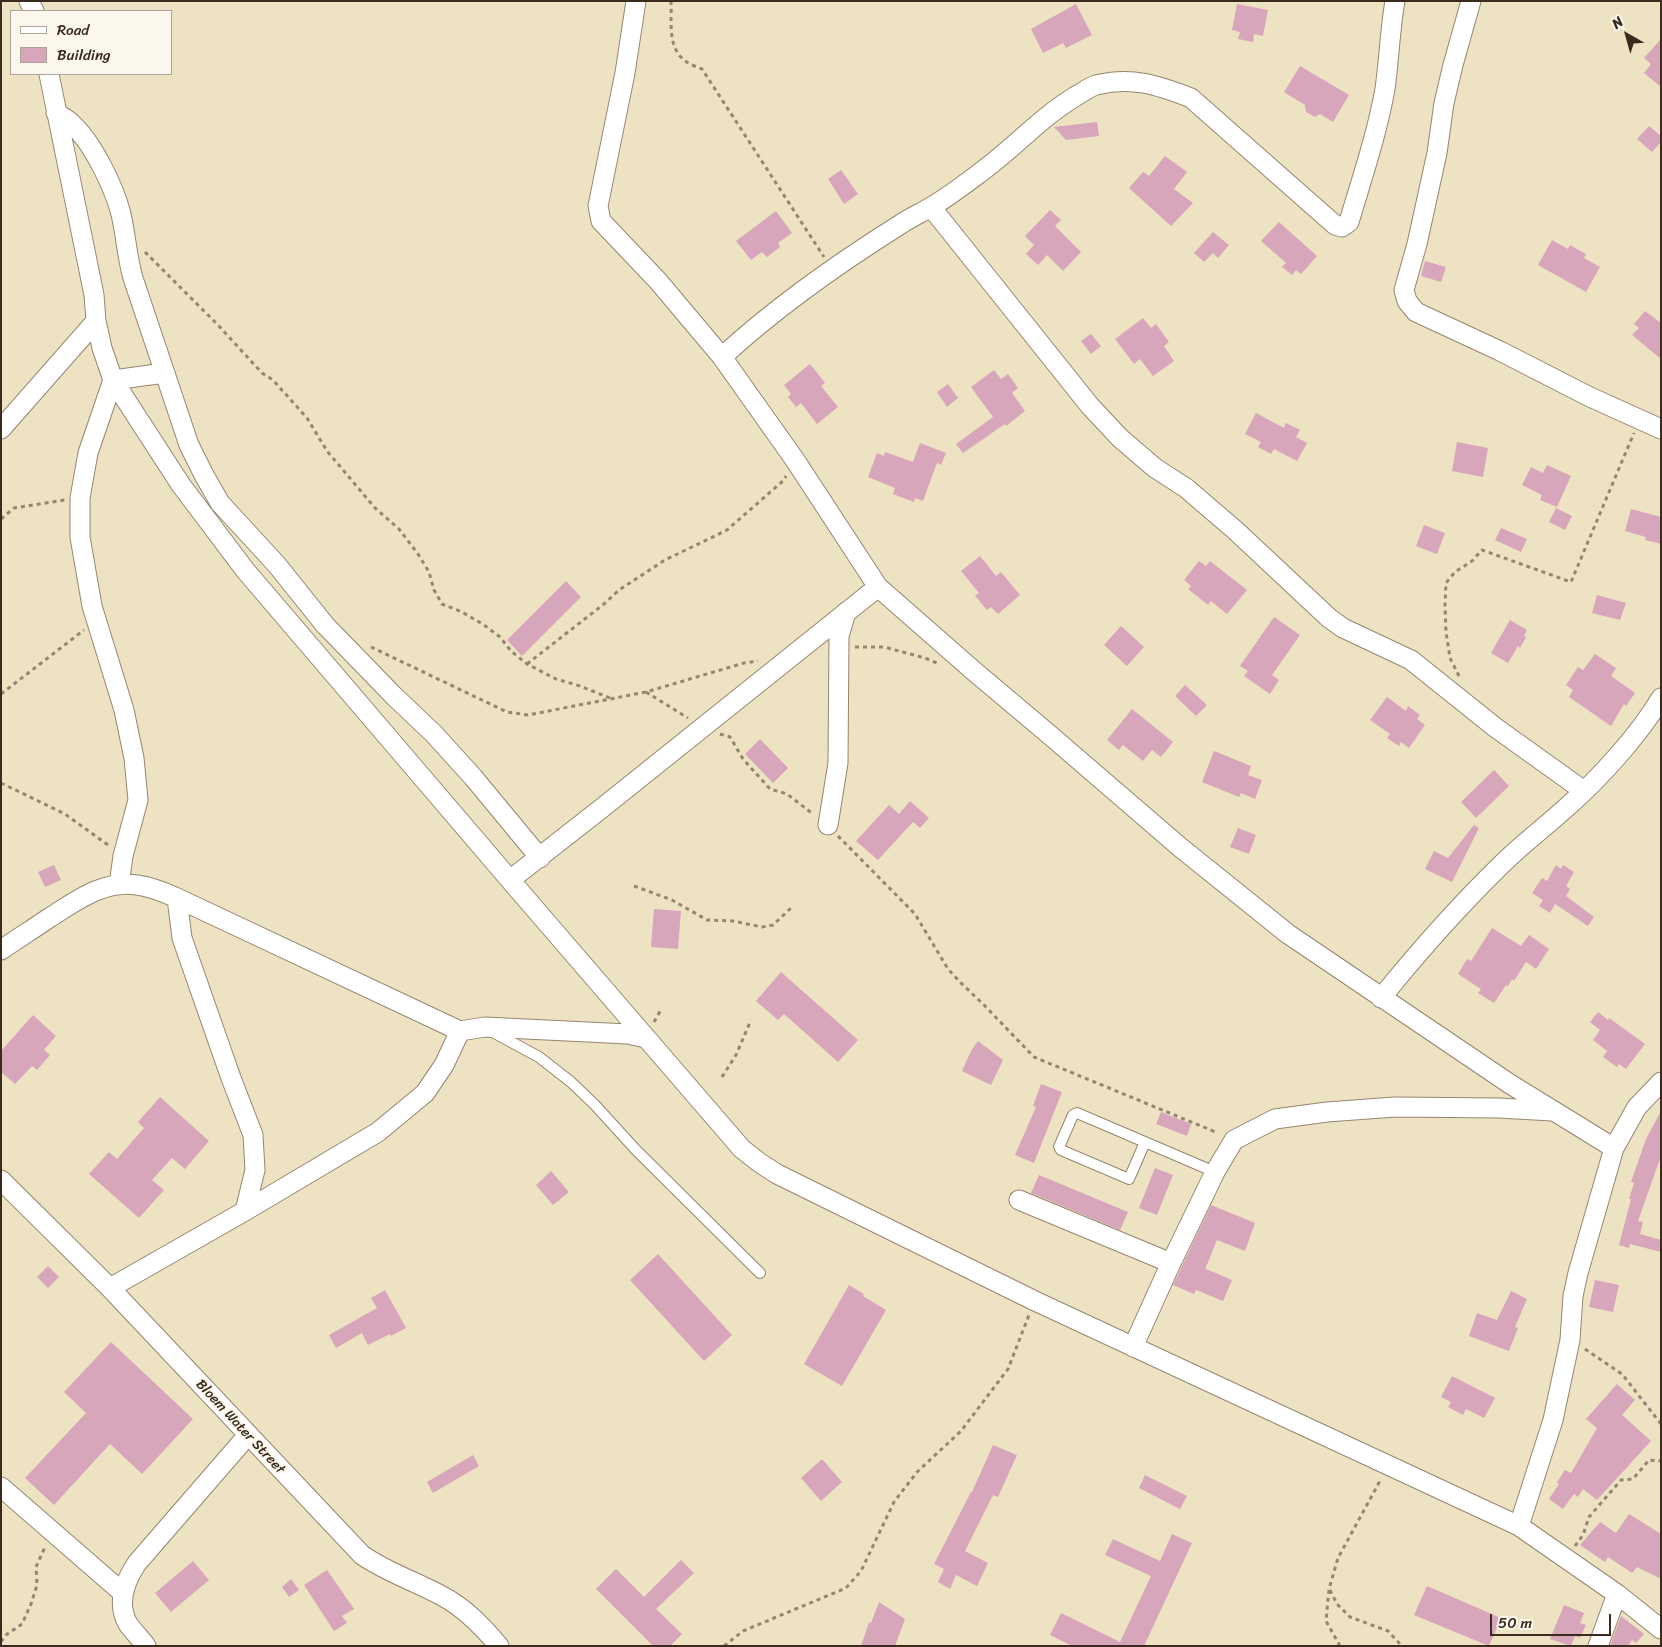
<!DOCTYPE html>
<style>
body{margin:0}
#map{position:relative;width:1662px;height:1647px;overflow:hidden;background:#ede2c1;font-family:Sriracha,sans-serif}
canvas{display:block}
.frame{position:absolute;inset:0;border:2px solid #3b2a1e;pointer-events:none}
.legend{position:absolute;left:10px;top:10px;width:162px;height:65px;box-sizing:border-box;background:#fbf7ec;border:1px solid #aea59a;margin:0;padding:6px 9px;list-style:none;font-size:15px;color:#3b2a1e}
.legend li{display:flex;align-items:center;gap:10px;height:25px}
.legend b{width:25px;border:1px solid #aea59a}
.north{position:absolute;left:1602px;top:10px;width:50px;height:50px;-webkit-text-stroke:4px #fbf7ec;paint-order:stroke;rotate:322deg;font-size:14px;font-weight:700;line-height:20px;text-align:center;color:#3b2a1e}
.north::after{content:'';display:block;margin:auto;width:18px;height:22px;background:#3b2a1e;clip-path:polygon(50% 0,100% 100%,50% 72%,0 100%)}
.scale{position:absolute;left:1490px;top:1614px;width:121px;height:22px;box-sizing:border-box;border:2px solid #3b2a1e;border-top:0;padding-left:6px;font-size:15px;line-height:18px;white-space:nowrap;color:#3b2a1e;-webkit-text-stroke:4px #fbf7ec;paint-order:stroke}
</style>
<div id="map">
<canvas width="1662" height="1647"></canvas>
<div class="frame"></div>
<ul class="legend">
<li><b style="height:6px;background:#fff"></b>Road</li>
<li><b style="height:14px;background:#d8a6bb"></b>Building</li>
</ul>
<div class="north">N</div>
<div class="scale">50 m</div>
</div>
<script>
const context = document.querySelector('canvas').getContext('2d');
context.lineJoin = 'round';
function paint(path, color) { context.fillStyle = color; context.fill(path, 'evenodd'); }
function stroke(path, color, width, dash) { context.strokeStyle = color; context.lineWidth = width; context.lineCap = dash ? 'butt' : 'round'; context.setLineDash(dash || []); context.stroke(path); }
function write(font, color, halo, rows, align = 'center') {
  context.font = font + ' Sriracha,sans-serif'; context.lineWidth = 4.5; context.setLineDash([]); context.textBaseline = 'middle'; context.strokeStyle = halo; context.fillStyle = color; for (const [text, x, y, turn = 0] of rows) {
    context.save(); context.translate(x, y); context.rotate((+turn || 0) * Math.PI / 180); context.textAlign = isNaN(turn) ? turn : align; if (halo) context.strokeText(text, 0, 0); context.fillText(text, 0, 0); context.restore();
  }
}
paint(new Path2D(`
 M1076 4 1092 35 1066 48 1063 43 1043 53 1031 29Z
 M1237 4 1268 10 1263 36 1254 34 1253 42 1238 39 1240 32 1232 30Z
 M1661 39V87L1644 73 1651 64 1644 58Z
 M1300 66 1349 95 1333 122 1320 114 1315 117 1306 112 1305 105 1284 92Z
 M1097 122 1099 136 1066 140 1054 127Z
 M1649 126 1661 136V142L1652 152 1637 139Z
 M1165 156 1187 172 1174 189 1193 203 1171 226 1129 188 1143 172 1149 176Z
 M841 170 858 194 844 204 828 179Z
 M1050 210 1061 220 1055 226 1081 252 1063 271 1047 255 1038 265 1026 254 1034 245 1025 236Z
 M776 211 792 233 778 243 780 247 767 257 762 252 751 260 736 241Z
 M1279 222 1317 256 1301 274 1296 270 1292 275 1282 267 1286 263 1261 241Z
 M1213 232 1229 245 1218 258 1213 253 1204 262 1194 253Z
 M1552 240 1568 249 1570 245 1586 254 1584 258 1600 267 1586 292 1538 265Z
 M1425 261 1446 267 1441 282 1421 276Z
 M1645 311 1661 323V359L1632 335 1639 328 1634 324Z
 M1143 318 1151 328 1156 324 1169 342 1164 346 1174 361 1153 376 1140 359 1134 364 1115 339Z
 M1091 334 1101 346 1091 354 1081 341Z
 M810 364 825 383 821 386 838 407 817 424 801 403 796 407 788 397 791 394 784 385Z
 M994 370 1001 379 1008 374 1018 388 1012 393 1025 411 1006 426 1005 424 963 453 956 444 993 417 971 387Z
 M948 384 958 398 947 407 937 392Z
 M1256 413 1284 428 1286 423 1300 430 1296 437 1307 443 1297 461 1274 449 1271 454 1258 447 1261 442 1245 434Z
 M1457 442 1488 448 1483 477 1452 471Z
 M920 443 946 453 941 465 937 463 923 501 915 498 914 502 893 494 895 488 868 477 877 453 884 456 885 452 913 462Z
 M1547 465 1571 476 1557 507 1540 500 1542 495 1522 485 1531 467 1543 473Z
 M1556 508 1572 516 1565 530 1549 522Z
 M1631 509 1661 517V544L1645 540 1646 537 1625 531Z
 M1424 525 1445 533 1437 554 1416 546Z
 M1501 528 1527 539 1521 552 1495 540Z
 M980 556 996 576 1001 572 1020 595 998 614 991 607 987 610 975 596 979 593 961 571Z
 M1199 561 1206 566 1210 561 1247 590 1227 614 1211 601 1208 605 1188 589 1191 586 1184 580Z
 M566 581 581 597 522 656 507 640Z
 M1597 595 1626 603 1620 620 1592 613Z
 M1274 617 1300 635 1272 675 1279 680 1270 694 1244 676 1248 671 1240 666Z
 M1510 620 1527 630 1524 636 1526 637 1520 648 1518 646 1508 663 1491 653Z
 M1121 626 1144 647 1127 666 1104 645Z
 M1595 654 1616 668 1611 676 1635 693 1626 706 1624 704 1611 726 1569 697 1573 690 1566 685 1578 667 1583 670Z
 M1185 685 1207 705 1196 716 1175 696Z
 M1387 697 1406 711 1408 706 1420 715 1417 719 1425 725 1409 748 1401 742 1399 746 1387 738 1390 734 1370 720Z
 M1132 709 1173 742 1161 757 1152 750 1143 761 1123 745 1119 750 1107 740Z
 M760 739 788 768 773 783 745 754Z
 M1214 751 1251 766 1248 775 1262 780 1255 799 1241 793 1239 797 1202 782Z
 M1494 770 1509 786 1476 818 1461 802Z
 M910 801 929 818 920 828 913 822 878 860 856 841 889 805 899 814Z
 M1474 825 1479 828 1452 882 1425 869 1434 851 1448 858Z
 M1238 828 1256 835 1249 854 1230 847Z
 M54 865 61 880 45 887 38 872Z
 M1556 865 1561 869 1563 865 1574 872 1566 886 1570 889 1566 896 1594 917 1588 926 1555 904 1550 913 1539 906 1543 900 1532 893 1542 878 1547 881Z
 M654 909 681 911 678 949 651 947Z
 M1492 928 1521 946 1529 935 1549 949 1536 969 1526 962 1514 981 1512 979 1508 986 1506 985 1494 1003 1478 993 1481 989 1458 974 1467 959 1471 961Z
 M781 972 858 1040 838 1062 784 1014 778 1020 756 1001Z
 M1598 1012 1608 1020 1609 1018 1645 1044 1626 1069 1619 1064 1617 1067 1603 1057 1607 1051 1593 1040 1600 1030 1590 1022Z
 M33 1015 56 1036 44 1050 50 1055 37 1070 32 1066 15 1084 1 1072V1051Z
 M978 1041 1003 1060 991 1085 962 1071 971 1051Z
 M1041 1084 1062 1092 1034 1163 1015 1155 1036 1107 1033 1106Z
 M160 1097 209 1141 185 1169 172 1158 152 1180 164 1190 139 1218 89 1174 109 1152 117 1159 144 1128 138 1122Z
 M1661 1111V1156L1638 1221 1643 1222 1640 1234 1661 1240V1252L1630 1244 1629 1248 1619 1245 1631 1199H1629L1634 1183 1631 1182 1646 1139Z
 M1161 1112 1191 1124 1187 1136 1156 1124Z
 M1155 1168 1173 1175 1157 1215 1139 1208Z
 M551 1171 569 1192 553 1205 536 1185Z
 M1039 1175 1128 1212 1120 1230 1031 1193Z
 M1211 1205 1255 1223 1245 1251 1217 1240 1206 1267V1269L1232 1280 1223 1301 1196 1290 1194 1294 1173 1285Z
 M658 1254 732 1335 704 1361 630 1280Z
 M48 1266 59 1277 48 1288 37 1277Z
 M1595 1280 1619 1285 1613 1312 1589 1307Z
 M849 1285 864 1294 863 1296 886 1310 842 1386 804 1364Z
 M385 1290 406 1328 391 1336 390 1334 368 1345 362 1333 336 1348 329 1335 377 1308 371 1298Z
 M1511 1291 1527 1299 1515 1327 1518 1328 1509 1351 1469 1336 1477 1313 1497 1320Z
 M111 1342 193 1419 142 1474 110 1444 54 1505 25 1478 86 1413 64 1392Z
 M1452 1376 1495 1398 1484 1418 1466 1409 1463 1415 1448 1407 1451 1402 1441 1397Z
 M1617 1384 1635 1400 1622 1415 1651 1441 1597 1500 1583 1489 1578 1497 1574 1494 1563 1509 1549 1499 1559 1484 1557 1482 1565 1470 1571 1473 1597 1428 1586 1419Z
 M993 1445 1017 1455 998 1497 993 1495 965 1551 988 1563 977 1586 956 1575 950 1589 938 1582 944 1569 934 1564 971 1492H972Z
 M473 1455 479 1466 433 1493 427 1482Z
 M822 1459 842 1482 821 1501 801 1478Z
 M1145 1475 1187 1496 1180 1509 1139 1488Z
 M1629 1514 1661 1534V1579L1637 1567 1632 1573 1608 1557 1605 1562 1580 1545 1600 1522 1616 1533Z
 M1172 1534 1192 1543 1144 1646H1072L1050 1635 1061 1613 1120 1642 1151 1576 1105 1555 1113 1539 1160 1561Z
 M681 1560 694 1573 656 1609 682 1634 670 1646H653L596 1589 616 1569 644 1597Z
 M193 1561 209 1580 171 1612 155 1593Z
 M327 1570 354 1609 342 1616 347 1623 334 1631 304 1585Z
 M291 1579 299 1590 289 1597 282 1587Z
 M1427 1586 1501 1618 1489 1646 1414 1615Z
 M879 1602 905 1619 895 1646H861L869 1622 871 1623Z
 M1564 1605 1584 1613 1580 1623 1586 1625 1580 1638 1575 1636 1571 1646 1550 1639Z
 M1621 1616 1644 1634 1636 1643 1632 1640 1628 1646H1610Z`), '#d8a6bb');
const lane = new Path2D(`
 M491 1031 539 1057 571 1082 595 1105 636 1150 760 1273
 M1145 1142 1129 1179 1061 1150 1059 1147 1073 1115 1077 1113 1215 1172`);
const street = new Path2D(`
 M29 1 34 11
 M636 1 625 73 598 206 601 221 658 281 722 357
 M1395 1C1390 30 1389 60 1385 89 1377 134 1362 178 1349 222L1342 227 1335 225 1191 98C1158 85 1131 76 1096 85 1089 87 1082 93 1076 96 1041 117 1014 148 981 172 965 184 948 197 931 207 921 213 911 217 901 224 839 263 776 307 722 357L795 460 878 587 975 672 1051 736 1181 848 1288 934 1510 1084 1614 1148 1578 1273 1573 1296 1570 1340 1553 1420 1519 1526
 M1471 1 1453 65 1444 103 1437 153 1417 244 1404 290 1407 301 1416 312 1500 351 1590 397 1661 429
 M49 74 94 295 96 321 102 348 113 380 181 485 245 570 510 880 742 1149 760 1163 777 1174 1035 1301 1519 1526 1617 1594 1661 1629
 M56 113C62 117 68 119 72 124 93 143 114 187 121 214 126 236 127 257 133 278L189 445 204 475 220 503 277 565 325 625 394 696 434 734 473 777 540 858
 M931 207 1090 406 1120 438 1155 468 1186 488 1235 530 1329 618 1343 628 1411 660 1496 728 1584 791
 M113 380 88 453 80 498V537L92 606 124 710 134 758 138 800 123 856 119 885
 M113 380 165 373
 M1 429 96 321
 M828 825 838 763 839 636 846 612
 M510 880 602 808 878 587
 M177 898 182 938 231 1078 253 1135 255 1170 245 1211
 M1 950C17 939 33 929 49 918 76 901 103 880 137 885 151 887 164 892 177 898L460 1031 485 1027 628 1034 646 1038
 M1381 998C1419 951 1458 907 1501 865 1522 844 1545 827 1567 807 1599 779 1639 735 1661 698
 M1614 1148 1637 1107 1661 1082
 M1 1180 110 1288 362 1555C388 1573 417 1582 444 1597 466 1609 483 1627 499 1646
 M1019 1200 1171 1263
 M110 1288 245 1211 378 1132 425 1093 444 1065 460 1031
 M1133 1347 1171 1263 1215 1172 1234 1140 1275 1119 1327 1112 1395 1107 1499 1108 1552 1111
 M1 1487 123 1593
 M146 1646C141 1639 133 1631 128 1624 116 1603 125 1581 137 1563L248 1435
 M1598 1646 1617 1594`);
stroke(lane, '#948670', 12);
stroke(street, '#948670', 21);
stroke(new Path2D(`
 M671 1C672 21 667 46 684 60 689 64 696 67 702 69L824 257
 M145 252 217 324 262 373 273 380 307 418 327 451 375 508 399 529 418 554 429 572 434 590 442 604 462 612 484 625 500 637 511 651 527 664 556 679 580 686 610 698
 M1 519 14 508 65 500
 M371 647 507 712 528 715 646 692 744 663 758 661
 M855 647H884L925 658 939 664
 M527 664 604 604 619 590 665 560 727 530 784 480 786 476
 M1459 676 1450 658 1446 632 1445 604 1446 583 1455 572 1472 561 1482 550 1571 582 1634 433
 M646 692 688 718
 M1 694 84 630
 M720 734 730 737 743 759 770 789 787 794 813 814
 M1 783 65 814 108 845
 M838 836 915 914 948 969 960 982 984 1005 1034 1057 1218 1133
 M634 886 672 900 707 920 733 921 762 927 773 925 791 908
 M654 1022 662 1008
 M722 1077 736 1055 751 1020
 M1585 1349 1622 1374 1661 1424
 M1575 1546 1583 1535 1589 1517 1621 1480 1633 1479 1649 1460 1661 1461
 M1330 1590 1337 1604 1350 1617 1388 1631 1400 1644 1399 1646
 M1 1642 6 1635 22 1624 31 1604 37 1585 36 1567 45 1547
 M724 1646 743 1631 846 1588 861 1571 894 1502 917 1472 961 1431 1008 1369 1029 1315
 M1340 1646 1326 1621 1329 1589 1338 1558 1381 1479`), '#948670', 3, [4, 4]);
stroke(lane, '#fff', 10);
stroke(street, '#fff', 19);
write('14px', '#3b2a1e', '#fbf7ec', [
 ["Bloem Water Street",240,1427,47]
]);
</script>
